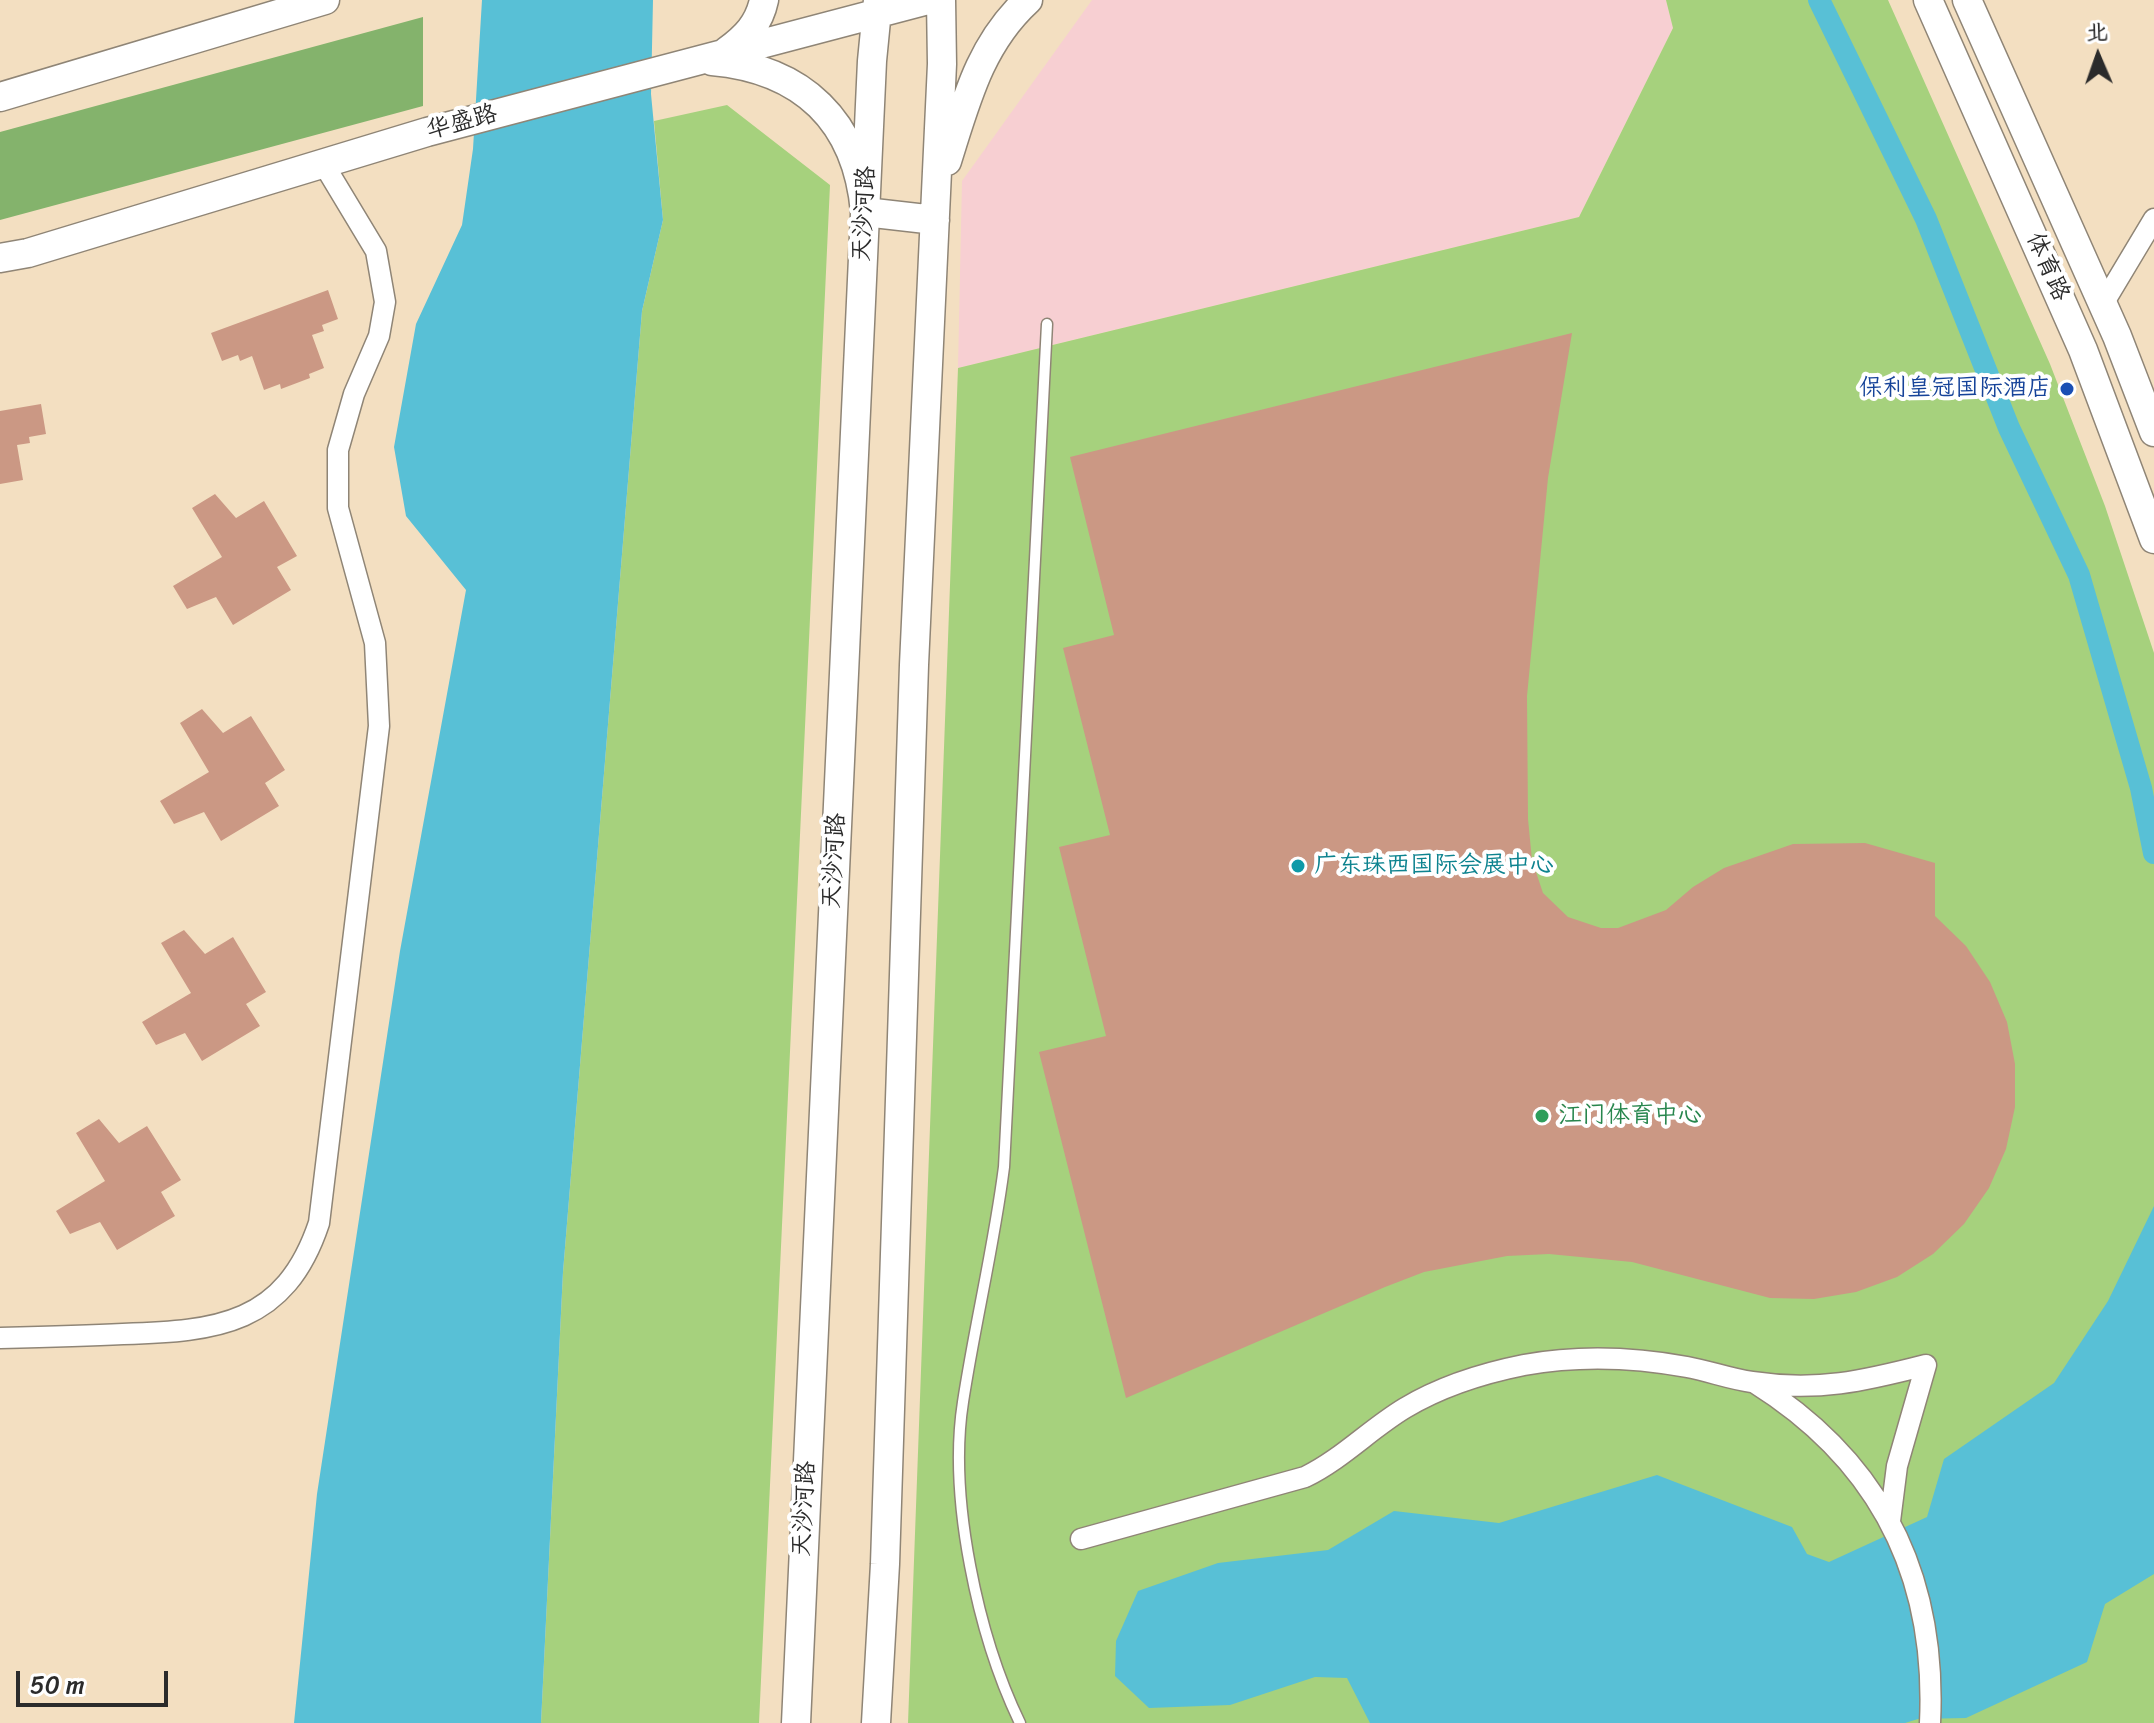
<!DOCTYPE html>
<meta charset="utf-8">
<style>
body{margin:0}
#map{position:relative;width:2154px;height:1723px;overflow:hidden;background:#f3dfc1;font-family:Sriracha,"LXGW WenKai TC",sans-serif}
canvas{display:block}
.north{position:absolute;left:2058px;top:16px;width:80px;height:80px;-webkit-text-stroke:6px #fff;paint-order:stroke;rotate:358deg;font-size:22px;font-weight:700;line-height:32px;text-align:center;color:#2b2b2b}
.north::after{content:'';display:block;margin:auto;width:28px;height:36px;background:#2b2b2b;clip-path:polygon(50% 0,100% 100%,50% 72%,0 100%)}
.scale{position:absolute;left:16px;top:1671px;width:152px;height:36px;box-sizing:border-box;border:4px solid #2b2b2b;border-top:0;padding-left:10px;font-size:24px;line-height:28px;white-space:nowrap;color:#2b2b2b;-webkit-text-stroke:6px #fff;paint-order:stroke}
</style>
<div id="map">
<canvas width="2154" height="1723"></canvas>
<div class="north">北</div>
<div class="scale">50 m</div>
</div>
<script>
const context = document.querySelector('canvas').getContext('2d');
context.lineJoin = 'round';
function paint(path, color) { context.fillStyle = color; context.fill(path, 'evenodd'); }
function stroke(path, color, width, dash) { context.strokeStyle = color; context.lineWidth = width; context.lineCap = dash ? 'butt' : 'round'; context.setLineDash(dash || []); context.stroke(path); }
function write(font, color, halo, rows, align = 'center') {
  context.font = font + ' Sriracha,"LXGW WenKai TC",sans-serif'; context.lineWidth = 8; context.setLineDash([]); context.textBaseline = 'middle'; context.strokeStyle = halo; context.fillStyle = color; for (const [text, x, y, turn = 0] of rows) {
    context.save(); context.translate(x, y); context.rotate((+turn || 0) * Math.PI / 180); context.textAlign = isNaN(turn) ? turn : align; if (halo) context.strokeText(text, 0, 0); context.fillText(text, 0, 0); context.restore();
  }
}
paint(new Path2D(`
 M1092 0H1666L1673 28 1579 217 958 368 962 181Z`), '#f7cfd2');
paint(new Path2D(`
 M1666 0H1888L2050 364 2105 506 2154 653V1723H908L958 368 1579 217 1673 28Z
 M727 105 830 185 759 1723H541L563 1272 642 311 663 220 654 121Z`), '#a6d17d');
paint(new Path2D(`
 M423 17V106L0 220V132Z`), '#84b36c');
paint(new Path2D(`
 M482 0H653L651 94 663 220 642 311 563 1272 541 1723H294L317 1494 400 951 466 590 406 516 394 447 416 324 462 225 473 149Z
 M2154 1206V1574L2105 1604 2087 1662 1966 1718 1918 1719 1905 1723H1370L1347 1678 1315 1677 1230 1705 1149 1708 1115 1676 1116 1641 1138 1591 1218 1563 1328 1550 1394 1511 1499 1523 1657 1475 1792 1527 1807 1554 1829 1562 1927 1517 1944 1459 2054 1383 2108 1301Z`), '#58c0d6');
stroke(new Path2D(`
 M1819 0 1926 219 2009 428 2079 575 2141 788 2154 853`), '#58c0d6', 22);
paint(new Path2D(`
 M328 290 338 319 322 325 324 331 312 335 324 368 309 374 310 378 281 389 280 384 264 390 252 356 240 361 238 355 222 361 211 333Z
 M1572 333 1548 478 1527 696 1528 819 1532 860 1543 893 1568 917 1601 928H1618L1666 910 1693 887 1724 868 1793 844 1865 843 1935 863V916L1966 946 1990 982 2007 1022 2015 1064V1107L2006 1149 1989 1188 1964 1224 1933 1254 1897 1277 1856 1292 1814 1299 1770 1298 1632 1262 1549 1254 1507 1256 1424 1272 1385 1287 1126 1398 1039 1052 1106 1036 1059 847 1110 835 1063 648 1114 635 1070 457Z
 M41 404 46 434 29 437 30 443 17 445 23 480 0 484V411Z
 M215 494 236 518 264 501 297 556 277 567 291 590 233 625 216 597 187 609 173 586 222 557 192 508Z
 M202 709 223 733 251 716 285 770 265 783 279 806 221 841 204 812 174 824 160 801 209 772 180 723Z
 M184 930 205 954 233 937 266 992 246 1004 260 1026 202 1061 185 1033 156 1045 142 1022 191 993 161 943Z
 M99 1119 119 1143 147 1126 181 1180 161 1192 175 1216 117 1250 100 1222 70 1234 56 1211 105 1181 76 1133Z`), '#cb9884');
const lane = new Path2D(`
 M1020 1723C978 1636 948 1498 963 1402 975 1323 994 1246 1004 1167L1047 324`);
const street = new Path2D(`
 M2103 304 2154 219
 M0 1338C41 1337 82 1336 123 1334 217 1331 285 1325 319 1223L379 726 375 643 338 508V450L354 394 379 336 385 302 376 251 323 163
 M1755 1383C1881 1462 1937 1576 1930 1723
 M1081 1539 1305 1477C1342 1459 1370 1429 1405 1408 1440 1387 1484 1373 1524 1365 1579 1355 1633 1357 1687 1367 1709 1371 1730 1379 1752 1382 1817 1392 1864 1381 1926 1365L1897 1466 1890 1521`);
const secondary = new Path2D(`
 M1928 0 2083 350 2154 539
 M1967 0 2117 336 2154 432
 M727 51C746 37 759 24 764 0
 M712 61C803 69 857 121 865 212L935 220
 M0 97 325 0
 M947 161C966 101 980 44 1028 0
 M0 258 28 253 427 132 928 0
 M796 1723 872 61 878 0
 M876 1723 885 1564 914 665 942 64 941 0`);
stroke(lane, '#8f8576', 13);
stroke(street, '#8f8576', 23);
stroke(secondary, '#8f8576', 31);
stroke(lane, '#fff', 10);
stroke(street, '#fff', 20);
stroke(secondary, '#fff', 28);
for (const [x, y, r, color] of [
 [2067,389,8,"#1a4fb4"],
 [1298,866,8,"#0f9aa8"],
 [1542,1116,8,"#2e9e5b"]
]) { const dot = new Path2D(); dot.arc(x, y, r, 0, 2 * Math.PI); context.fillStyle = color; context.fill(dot); stroke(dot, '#fff', 3); }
write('24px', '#2b2b2b', '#fff', [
 ["华盛路",462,123,-15],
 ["天沙河路",865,214,-87],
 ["体育路",2047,267,66],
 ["天沙河路",835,861,-87],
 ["天沙河路",805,1509,-87]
]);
write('24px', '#164399', '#fff', [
 ["保利皇冠国际酒店",2051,389]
], 'right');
write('24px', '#0d838f', '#fff', [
 ["广东珠西国际会展中心",1314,866]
], 'left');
write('24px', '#27864d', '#fff', [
 ["江门体育中心",1558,1116]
], 'left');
</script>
